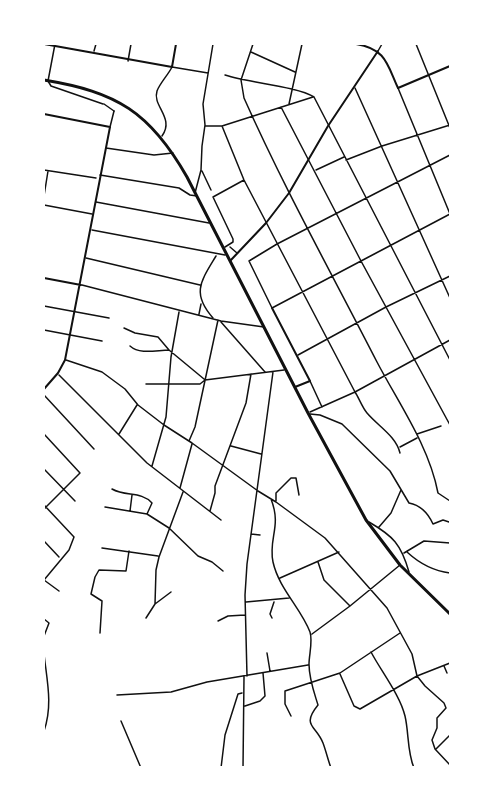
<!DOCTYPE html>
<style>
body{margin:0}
#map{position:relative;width:494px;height:811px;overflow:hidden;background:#fff;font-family:"Nunito Sans",sans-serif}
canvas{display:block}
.frame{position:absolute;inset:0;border:45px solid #fff;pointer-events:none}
</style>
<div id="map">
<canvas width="494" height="811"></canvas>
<div class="frame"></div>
</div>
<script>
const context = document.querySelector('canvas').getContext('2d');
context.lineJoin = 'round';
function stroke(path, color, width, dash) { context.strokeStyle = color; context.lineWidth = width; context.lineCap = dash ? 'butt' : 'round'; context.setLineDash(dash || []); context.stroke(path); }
stroke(new Path2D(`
 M104 104 114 111`), '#111', 1.5);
stroke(new Path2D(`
 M55 44 48 81 51 86 103 104
 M253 44 241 80 244 98C284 188 332 274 377 362 399 404 429 446 438 493L450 501
 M416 44 450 128
 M94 51 96 44
 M378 51 382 44
 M251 52 295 72
 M128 61 131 44
 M225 75C249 83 296 86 314 97
 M355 88 450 298
 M398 88 450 214
 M314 97 450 360
 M289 104 302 44
 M281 107 361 261 450 425
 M206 126H222L313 97
 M222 126 244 180 355 392C359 398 362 407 367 413 378 426 396 436 400 453
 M110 127 114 111
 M162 136C175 118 152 106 157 91 160 83 168 75 172 67L208 73
 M106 148 154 155 173 153
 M450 155 277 244 249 261 272 308 450 214
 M346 160 382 146 450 125
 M44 170 96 178
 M316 170 344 157
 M202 171 211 190
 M100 175 179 188 190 195 197 196
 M195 193 201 170 202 146 205 125 203 104 213 44
 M44 196 48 171
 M96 202 209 223
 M44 205 92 214
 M92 230 225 255
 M225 247 233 242V239L213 197 244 180
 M230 247 237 253
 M86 258 200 285
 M82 285 221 321 264 327
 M44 306 109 318
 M199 314 201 304
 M213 318C191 293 201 281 216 256
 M221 322 265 372
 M124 328 135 333 158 337 169 350
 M44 330 102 341
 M130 346C140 355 157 350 169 350L204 379
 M298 355 386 307 450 276
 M66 360 102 372 125 389 138 405 164 425 192 443 258 491 276 502 325 538 387 608 412 654 417 676 425 686 444 703 446 708 437 718V728L432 740 435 749 450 765
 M59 375 147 463 221 520
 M310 381 322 407
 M146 384H200L205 380 284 370
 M44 395 94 449
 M310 412 355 392 450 340
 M310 414 320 415 342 424 390 471 409 503C420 505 428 513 433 524L443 520 449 522
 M44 434 80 473 44 509
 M119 434 137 405
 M417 434 441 426
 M189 441 195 427 218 320
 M231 446 261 454
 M400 447 417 438
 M152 466 166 417 171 357 179 312
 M44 469 75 501
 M180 488 192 444
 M112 489C126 497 141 491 152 503L147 514
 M271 499C282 527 268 538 273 562 279 589 301 608 310 632 313 641 309 655 309 664 309 679 314 692 318 705 301 726 316 725 323 743 326 751 328 760 331 768
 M276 501V493L291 478H296L299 495
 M44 505 74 537 69 550 44 580
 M105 507 147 514 169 528 198 556 212 562 223 571
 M130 511 132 495
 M210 511 215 493V486L246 403 251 374
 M369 522C393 536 401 544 409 572
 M379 527 391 513 401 490
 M251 534 260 535
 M44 541 59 557
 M102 548 158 556
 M407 552C420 564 434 571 450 573
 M404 553 424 541 450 543
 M318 562 324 580 350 606
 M280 578 339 552
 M44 580 59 591
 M246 602 289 598
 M155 604 156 570 159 557 183 492
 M146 618 155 604 171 592
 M272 618 270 614 274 602
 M44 619 49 623 44 636
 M218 621 228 616 245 615
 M100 633 102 601 91 594 95 577 99 570 126 571 129 551
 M312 634 350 606 400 565
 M371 652C381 671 400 695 405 716 409 733 407 751 414 768
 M267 653 270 671
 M44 654C47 681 53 705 44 731
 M444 666 447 673
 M340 674 354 706 360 709 417 676 450 663
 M247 676 245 595 247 564 273 372
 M117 695 171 692 207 682 308 665
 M245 706 260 701 265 696 263 673
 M291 716 285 704V691L340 673 400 633
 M121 721 141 768
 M436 749 450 735
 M221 768 225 735 238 694 242 693
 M243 768 244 677`), '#111', 1.5);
stroke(new Path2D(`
 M44 44 172 67 176 44
 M356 44C386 49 387 64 398 88L450 66
 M44 114 110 127 65 360 58 373 44 389
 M230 261 266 223 289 193 328 126 378 51
 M44 278 81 285
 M272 308 310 381 295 387`), '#111', 2);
stroke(new Path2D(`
 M44 80C117 92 150 112 187 177L308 413 366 520 400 565 450 614`), '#111', 3);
</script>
